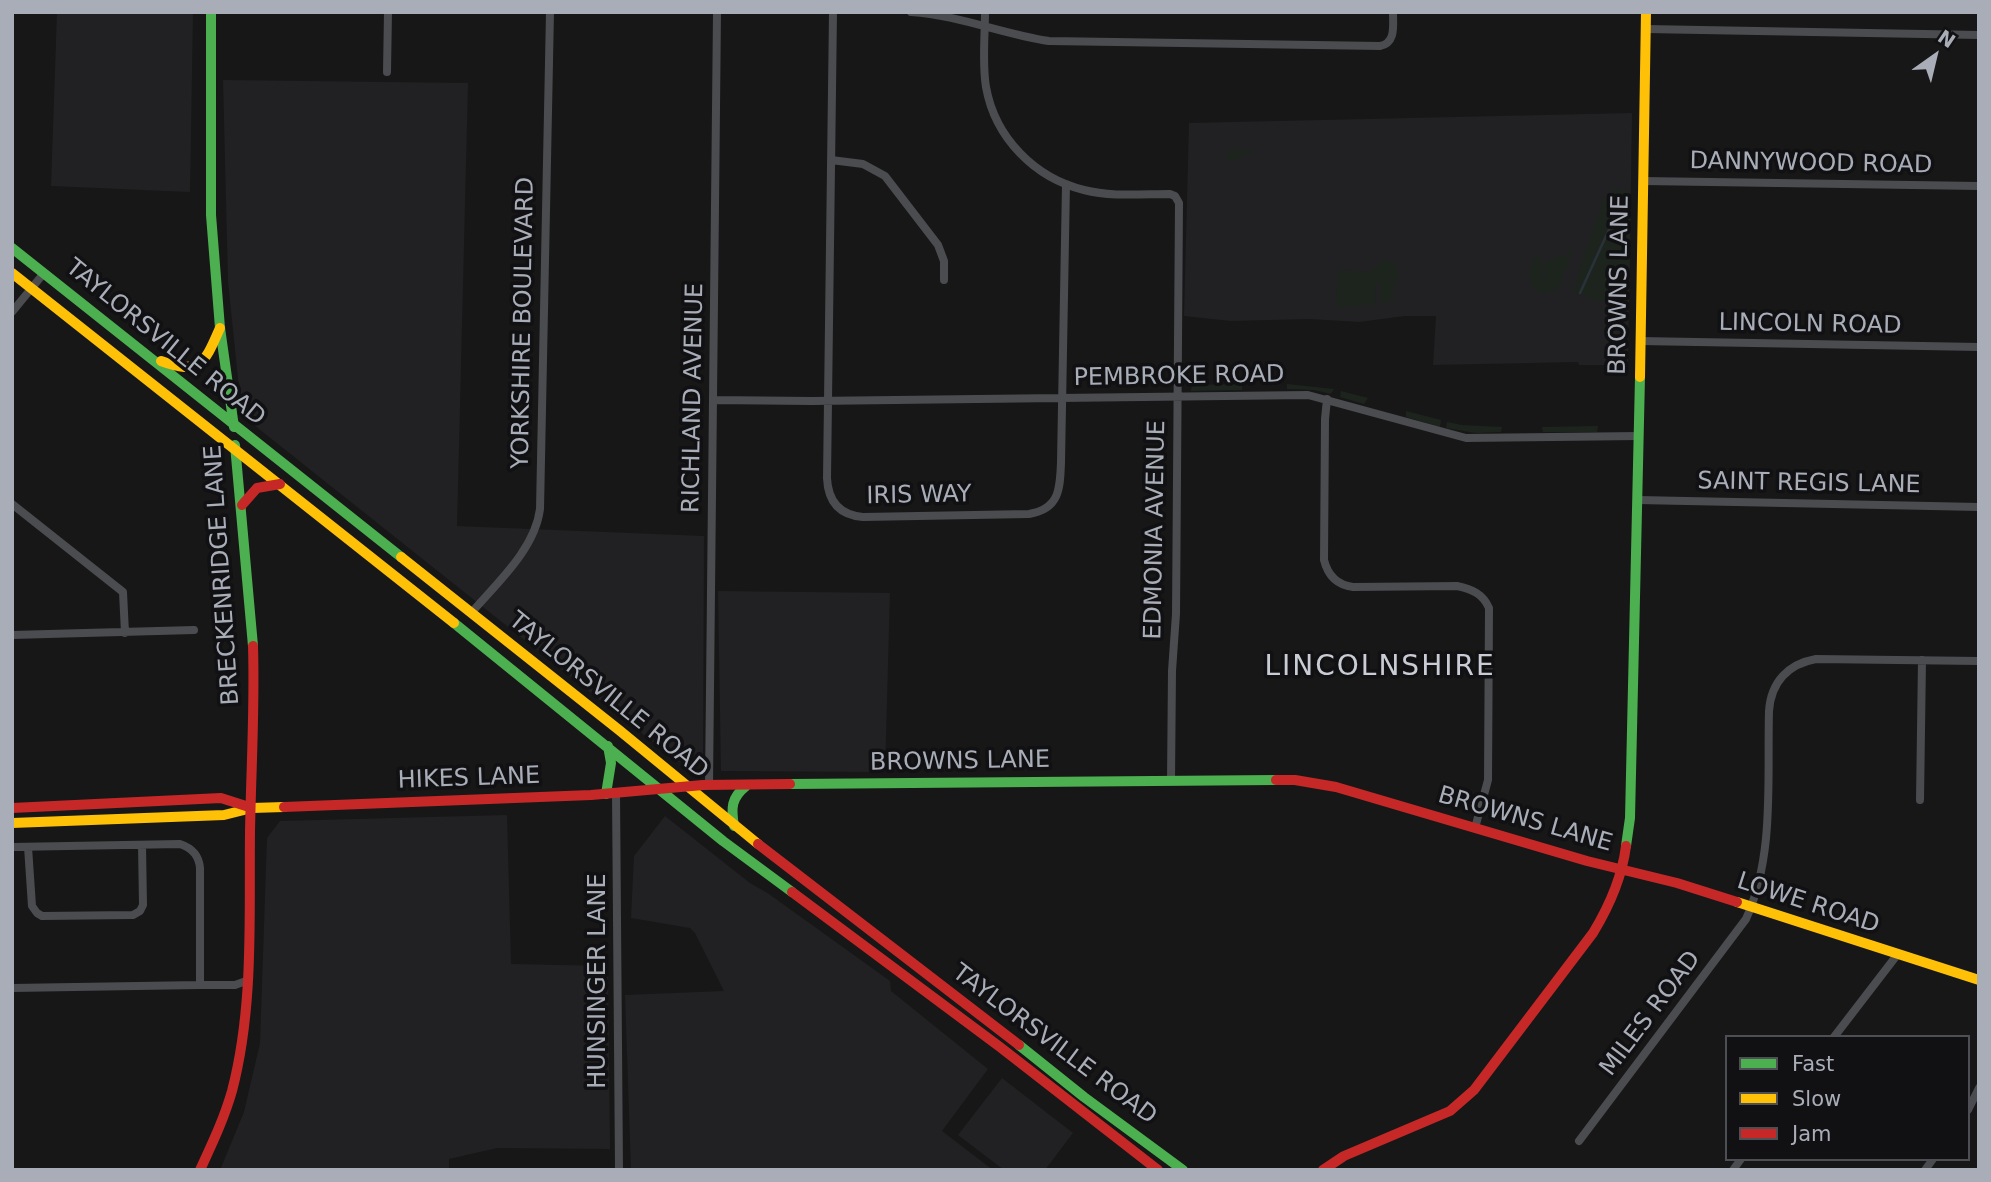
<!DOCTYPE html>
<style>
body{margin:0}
#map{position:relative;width:1991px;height:1182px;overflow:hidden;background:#171717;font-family:"DejaVu Sans",sans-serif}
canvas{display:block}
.frame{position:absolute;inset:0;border:14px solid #a8adb8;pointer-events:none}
.legend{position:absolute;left:1725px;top:1035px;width:245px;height:126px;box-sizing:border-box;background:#111113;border:2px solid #4d4f55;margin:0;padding:9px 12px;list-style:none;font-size:21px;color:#a8adb8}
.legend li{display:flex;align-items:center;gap:14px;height:35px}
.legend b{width:35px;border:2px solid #4d4f55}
.north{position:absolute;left:1900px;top:21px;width:70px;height:70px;-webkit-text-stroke:5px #111113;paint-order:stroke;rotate:34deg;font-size:19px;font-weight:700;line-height:28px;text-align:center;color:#a8adb8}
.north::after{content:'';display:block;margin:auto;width:24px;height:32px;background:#a8adb8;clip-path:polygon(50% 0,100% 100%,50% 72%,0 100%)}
</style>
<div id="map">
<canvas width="1991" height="1182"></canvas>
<div class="frame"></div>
<ul class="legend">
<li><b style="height:9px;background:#4caf50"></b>Fast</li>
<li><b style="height:9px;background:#ffc107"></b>Slow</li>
<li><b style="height:9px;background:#c62828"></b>Jam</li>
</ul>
<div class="north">N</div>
</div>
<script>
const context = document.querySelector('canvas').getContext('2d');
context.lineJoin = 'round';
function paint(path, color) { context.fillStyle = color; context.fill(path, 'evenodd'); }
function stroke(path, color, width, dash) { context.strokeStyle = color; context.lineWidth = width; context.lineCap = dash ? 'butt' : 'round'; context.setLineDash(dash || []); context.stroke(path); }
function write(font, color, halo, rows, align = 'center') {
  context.font = font + ' "DejaVu Sans",sans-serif'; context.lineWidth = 7; context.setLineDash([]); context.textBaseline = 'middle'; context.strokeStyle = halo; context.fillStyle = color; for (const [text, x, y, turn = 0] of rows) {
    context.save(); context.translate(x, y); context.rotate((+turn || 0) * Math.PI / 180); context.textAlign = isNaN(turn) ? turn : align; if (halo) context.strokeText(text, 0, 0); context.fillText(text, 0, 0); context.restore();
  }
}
paint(new Path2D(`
 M57 12H193L190 192 51 186Z
 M223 80 468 83 457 526 704 536 703 762H678L254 425 244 414 238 379 228 281Z
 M1632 113 1628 365H1579L1578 362 1433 365 1436 316H1405L1359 322 1310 319 1231 321 1184 316 1189 123Z
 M718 591 890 593 885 772 721 771Z
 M507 815 511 964 608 966 610 1149 497 1148 449 1159V1170H220L244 1112 260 1043 267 838 280 821Z
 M665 816 750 883 769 894 890 981 891 991 988 1069 942 1131 993 1170H631L625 995 724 991 695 933 690 928 631 918 634 856Z
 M1002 1078 1073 1133 1045 1170H1004L958 1135Z`), '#212123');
paint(new Path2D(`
 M1256 149 1231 162 1225 157 1229 150Z
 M1614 189 1627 191 1631 196 1629 302 1597 301 1572 290 1573 286 1582 288 1579 292 1581 293 1617 211 1624 202 1608 195Z
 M1605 196 1619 202V205L1583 287 1575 283Z
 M1569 248 1572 252 1559 288 1545 294C1524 289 1529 270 1536 254H1539L1544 278 1546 280 1543 262 1568 254Z
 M1383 260 1395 263 1399 275 1395 283 1393 302H1379L1380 284 1376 282 1375 305 1336 307 1338 270 1370 272Z
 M1242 384V390L1191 391 1192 385Z
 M1287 384 1334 389 1331 394 1314 390 1287 389Z
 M1341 391 1368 398 1364 404 1340 397Z
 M1406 411 1441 420 1440 427 1406 417Z
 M1447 422 1462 425 1502 427 1501 432 1476 433 1446 428Z
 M1598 426 1597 432H1543L1542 427Z`), '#1d241e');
stroke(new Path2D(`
 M1608 196 1621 201
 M1580 293 1622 201`), '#2a3239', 2.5);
stroke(new Path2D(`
 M833 12 827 478C828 501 839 515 863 517L1029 514C1060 509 1060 488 1061 462L1066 184
 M911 12C959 15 1002 34 1049 41L1380 46C1396 43 1393 26 1393 12
 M985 12C985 37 982 63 986 87 995 138 1035 178 1084 190 1111 197 1142 194 1170 194L1175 196 1179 203 1176 614 1172 671 1171 781
 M1646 29 1979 35
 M387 72 388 12
 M831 160 863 164 885 176 938 245 944 261V280
 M1643 181 1979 186
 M12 312 44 273
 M1640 341 1979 347
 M1327 399 1325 419 1324 560C1328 576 1337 585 1353 587L1457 586C1472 589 1483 594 1489 608L1488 780 1475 828
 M713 400 812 401 1308 395 1466 438 1639 436
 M1638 500 1979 507
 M12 504 123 592 125 633
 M472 612C497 583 535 549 540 509L550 12
 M12 635 194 630
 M709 785 717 12
 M616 793 619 1170
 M1920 800 1922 660
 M12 847 180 844C192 848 199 855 200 868V985L12 988
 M28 847 32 906 37 913 42 916 133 915 140 911 143 905 142 845
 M200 985H235L246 981
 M1834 1037 1897 955
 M1968 1110 1979 1088
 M1579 1141 1746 919C1775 855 1767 779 1769 711 1771 682 1788 664 1816 659L1979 661
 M1733 1170 1741 1159
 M1925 1170 1933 1159`), '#4b4c50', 8);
stroke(new Path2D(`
 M211 12V215L220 328 234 427
 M12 248 401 557
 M235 445 253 646
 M454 623 723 841 792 892
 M790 784 1276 780
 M606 794 611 763 608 746
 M734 826C731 808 731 798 746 786
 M1626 846 1630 818 1640 377
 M1019 1045 1084 1097 1183 1170`), '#4caf50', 10);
stroke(new Path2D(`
 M12 273 454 623
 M161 361C201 376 205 362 220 328
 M1640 377 1646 12
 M401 557 619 730 758 844
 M12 823 224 815 252 808 284 807
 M1737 902 1979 980`), '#ffc107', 10);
stroke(new Path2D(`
 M242 505 257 488 280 484
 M1276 780H1295L1336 787 1587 861 1677 883 1737 902
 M284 807 591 795 703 785 790 784
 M12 808 221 798 249 807
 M758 844 1019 1045
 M792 892 1000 1047 1158 1170
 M200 1170C212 1144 224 1119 232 1091 254 1007 249 918 250 832 251 770 255 708 253 646
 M1323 1170 1344 1156 1450 1111 1474 1090 1593 933C1610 905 1622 878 1626 846`), '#c62828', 10);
write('24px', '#a8adb8', '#111113', [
 ["DANNYWOOD ROAD",1811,164,1],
 ["BROWNS LANE",1620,285,-89],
 ["YORKSHIRE BOULEVARD",524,323,-89],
 ["LINCOLN ROAD",1810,325,1],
 ["TAYLORSVILLE ROAD",165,343,39],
 ["PEMBROKE ROAD",1179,377,-1],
 ["RICHLAND AVENUE",694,398,-89],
 ["SAINT REGIS LANE",1809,484,1],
 ["IRIS WAY",919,496,-1],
 ["EDMONIA AVENUE",1156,530,-89],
 ["BRECKENRIDGE LANE",223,575,-94],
 ["TAYLORSVILLE ROAD",608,696,39],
 ["BROWNS LANE",960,762,-1],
 ["HIKES LANE",469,779,-2],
 ["BROWNS LANE",1525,820,16],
 ["LOWE ROAD",1808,904,18],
 ["HUNSINGER LANE",599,981,-90],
 ["MILES ROAD",1651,1014,-53],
 ["TAYLORSVILLE ROAD",1054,1045,37]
]);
context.letterSpacing = '2px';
write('28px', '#c9ccd4', '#111113', [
 ["LINCOLNSHIRE",1380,668]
]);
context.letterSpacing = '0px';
</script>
